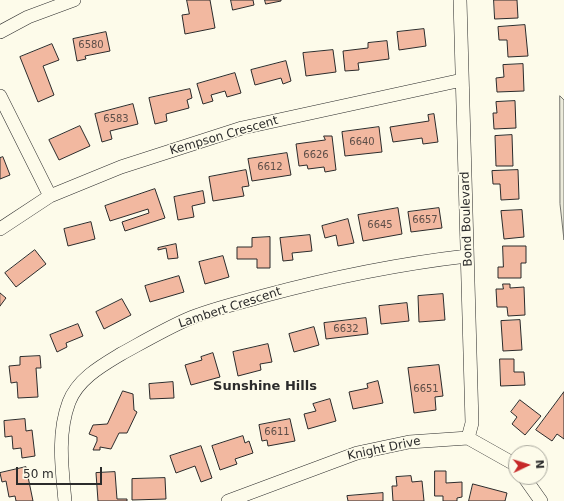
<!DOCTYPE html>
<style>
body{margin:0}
#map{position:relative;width:564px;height:501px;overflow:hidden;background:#fdfbea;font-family:"DejaVu Sans",sans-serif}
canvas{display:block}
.north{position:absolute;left:508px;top:445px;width:40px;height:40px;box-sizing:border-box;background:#fdfbea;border:1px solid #a9a89e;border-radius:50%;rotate:86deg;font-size:11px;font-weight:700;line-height:16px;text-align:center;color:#2b2b2b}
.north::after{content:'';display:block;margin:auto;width:14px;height:18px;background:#c62828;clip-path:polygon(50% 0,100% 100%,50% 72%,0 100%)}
.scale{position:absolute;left:16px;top:467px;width:86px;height:18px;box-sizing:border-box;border:2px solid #2b2b2b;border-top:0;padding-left:5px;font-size:12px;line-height:14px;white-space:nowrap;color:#2b2b2b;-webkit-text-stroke:3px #fdfbea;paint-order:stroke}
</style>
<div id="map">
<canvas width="564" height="501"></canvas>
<div class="north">N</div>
<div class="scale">50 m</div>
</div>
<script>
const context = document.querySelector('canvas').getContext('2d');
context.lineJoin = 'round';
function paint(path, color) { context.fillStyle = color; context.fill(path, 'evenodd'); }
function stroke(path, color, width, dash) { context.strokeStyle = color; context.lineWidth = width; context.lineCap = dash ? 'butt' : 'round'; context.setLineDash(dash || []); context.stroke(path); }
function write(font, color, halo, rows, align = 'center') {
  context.font = font + ' "DejaVu Sans",sans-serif'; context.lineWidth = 3; context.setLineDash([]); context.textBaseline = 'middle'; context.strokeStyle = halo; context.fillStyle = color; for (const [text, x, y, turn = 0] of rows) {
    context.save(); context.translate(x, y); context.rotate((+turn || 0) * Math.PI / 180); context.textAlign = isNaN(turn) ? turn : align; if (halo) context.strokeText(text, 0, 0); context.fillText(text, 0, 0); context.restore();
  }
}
const green = new Path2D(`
 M560 96 564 100V240L560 204Z`);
paint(green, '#ecebdb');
stroke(green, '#74746e', 1);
const building = new Path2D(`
 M187 0H210L215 28 185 34 182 15 189 14Z
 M231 0H253L254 5 233 10Z
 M265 0H281V1L266 4Z
 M494 0H517L518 18 495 19Z
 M525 25 528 56 508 57 507 40H499L498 27Z
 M424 29 426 46 399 50 397 32Z
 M106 32 110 51 85 56 86 59 77 61 73 39Z
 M387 41 389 59 358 63 359 70 345 71 343 51 368 48V43Z
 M52 44 59 60 43 66 54 95 38 102 20 57Z
 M333 50 336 72 306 76 303 53Z
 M286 61 291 81 283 84 281 78 255 85 251 70Z
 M523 64 524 91 497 92 496 78 504 77 503 65Z
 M235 73 241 93 227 97 225 91 211 95 213 101 203 104 197 84Z
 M190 89 192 98 187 100 189 108 166 114 167 121 155 124 149 98Z
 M515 101 516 128 494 129 493 113H497L496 102Z
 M133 104 138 124 110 131 112 139 102 142 95 114Z
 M434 114 438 142 423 144 422 138 393 142 390 127 429 121 428 115Z
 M80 126 90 146 59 160 49 140Z
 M379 127 382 152 345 156 342 132Z
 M512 135 513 166H496L495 136Z
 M324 136H332L336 170 325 172 324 167 308 169 307 165 299 166 296 144 325 140Z
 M287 153 291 175 252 181 248 159Z
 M3 157 10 175 0 179V158Z
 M246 170 249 186 242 187 244 196 213 201 209 177Z
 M518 170 519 199 501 200 500 184H493L492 171Z
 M155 189 165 218 125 231 122 222 149 213 148 209 110 221 105 206Z
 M203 191 205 203 192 206 194 217 178 220 174 197Z
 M398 208 402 234 363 241 358 215Z
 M439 208 442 228 411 232 408 212Z
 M522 210 524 237 504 239 501 211Z
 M348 219 354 243 338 246 336 235 325 238 322 226Z
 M91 222 95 239 68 246 64 229Z
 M310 235 312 251 292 253 293 260 283 261 280 238Z
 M270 237V268H257V259H237V247H252V238Z
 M176 244 178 258 168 259 166 248 158 250V248Z
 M503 246H526V263H521V278H498V267H503Z
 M35 250 46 264 16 287 5 273Z
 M223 256 229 277 205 284 199 262Z
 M179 276 184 292 150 302 145 286Z
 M503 284H510V288L524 287 525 315 508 316 507 307H497L496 289H503Z
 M0 293 6 298 0 306Z
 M443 294 445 320 419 322 418 296Z
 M122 299 131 315 104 329 96 312Z
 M407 303 409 321 381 324 379 306Z
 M366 318 368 334 326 339 324 323Z
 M520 320 522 350 503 351 501 321Z
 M78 324 83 336 66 343 67 347 57 352 50 335Z
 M314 327 319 345 294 352 289 334Z
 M268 344 272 362 260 364 261 370 238 376 233 352Z
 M213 353 220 377 191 385 185 365 202 360 201 357Z
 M40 356 41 368H36L38 397 18 398 17 382 11 383 9 366 20 365V357Z
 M500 359H514V372H524L525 385 501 386Z
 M439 365 443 396 435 397 436 410 414 413 408 368Z
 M378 381 383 403 353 409 349 392 368 388 367 384Z
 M173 382 174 398 150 399 149 384Z
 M123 391 133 394 134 410 137 412 127 433H119L111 449 100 447V450H93L97 441V437L89 434 93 425 107 424Z
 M564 392V439L557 434 552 441 536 430Z
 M330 399 336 421 308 429 304 414 316 411 313 404Z
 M520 400 541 416 525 435 512 424 517 417 511 412Z
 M25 419 26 431 32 430 35 456 22 458 21 448 13 449 12 436 5 437 4 421Z
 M290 419 295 441 268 446 267 440 262 441 259 425Z
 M243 436 245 443 249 441 253 453 235 459 237 464 220 470 212 446Z
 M201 446 212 478 201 482 195 466 176 473 170 456Z
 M26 467 33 501H16L15 496 9 497 6 481 2 482 0 473Z
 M435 471H446V483L462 482V497L457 498V501H443V496H435Z
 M115 472 117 499H127V501H98L96 473Z
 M411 476 412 482 422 481 424 501H393L392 486H397L396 477Z
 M165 478 166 499 132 500V479Z
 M473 484 507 493 505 501H469Z
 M383 493V501H348L347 496Z`);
paint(building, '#f2b8a0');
stroke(building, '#2b2b2b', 1);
const minor = new Path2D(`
 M460 0 472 423 468 438
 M0 32 28 17 74 0
 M0 96 50 196
 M0 229 50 196 121 167 242 128 462 80
 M524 477 541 501
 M65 501C62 469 57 434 69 402 78 379 101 366 121 354 143 342 165 329 188 319 212 309 239 303 263 296 330 278 398 264 467 256
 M228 501 357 453 409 442 468 438 516 465`);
stroke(minor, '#2b2b2b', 14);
stroke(minor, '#fdfbea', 13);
write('10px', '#5d4e48', null, [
 ["6580",91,45],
 ["6583",116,119],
 ["6640",362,142],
 ["6626",316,155],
 ["6612",270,167],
 ["6657",425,220],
 ["6645",380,225],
 ["6632",346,329],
 ["6651",426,389],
 ["6611",277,432]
]);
write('12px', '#2b2b2b', '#fdfbea', [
 ["Kempson Crescent",224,136,-16],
 ["Bond Boulevard",467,219,-92],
 ["Lambert Crescent",230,308,-18],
 ["Knight Drive",384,449,-12]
]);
write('bold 13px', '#2b2b2b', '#fdfbea', [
 ["Sunshine Hills",265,387]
]);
</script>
